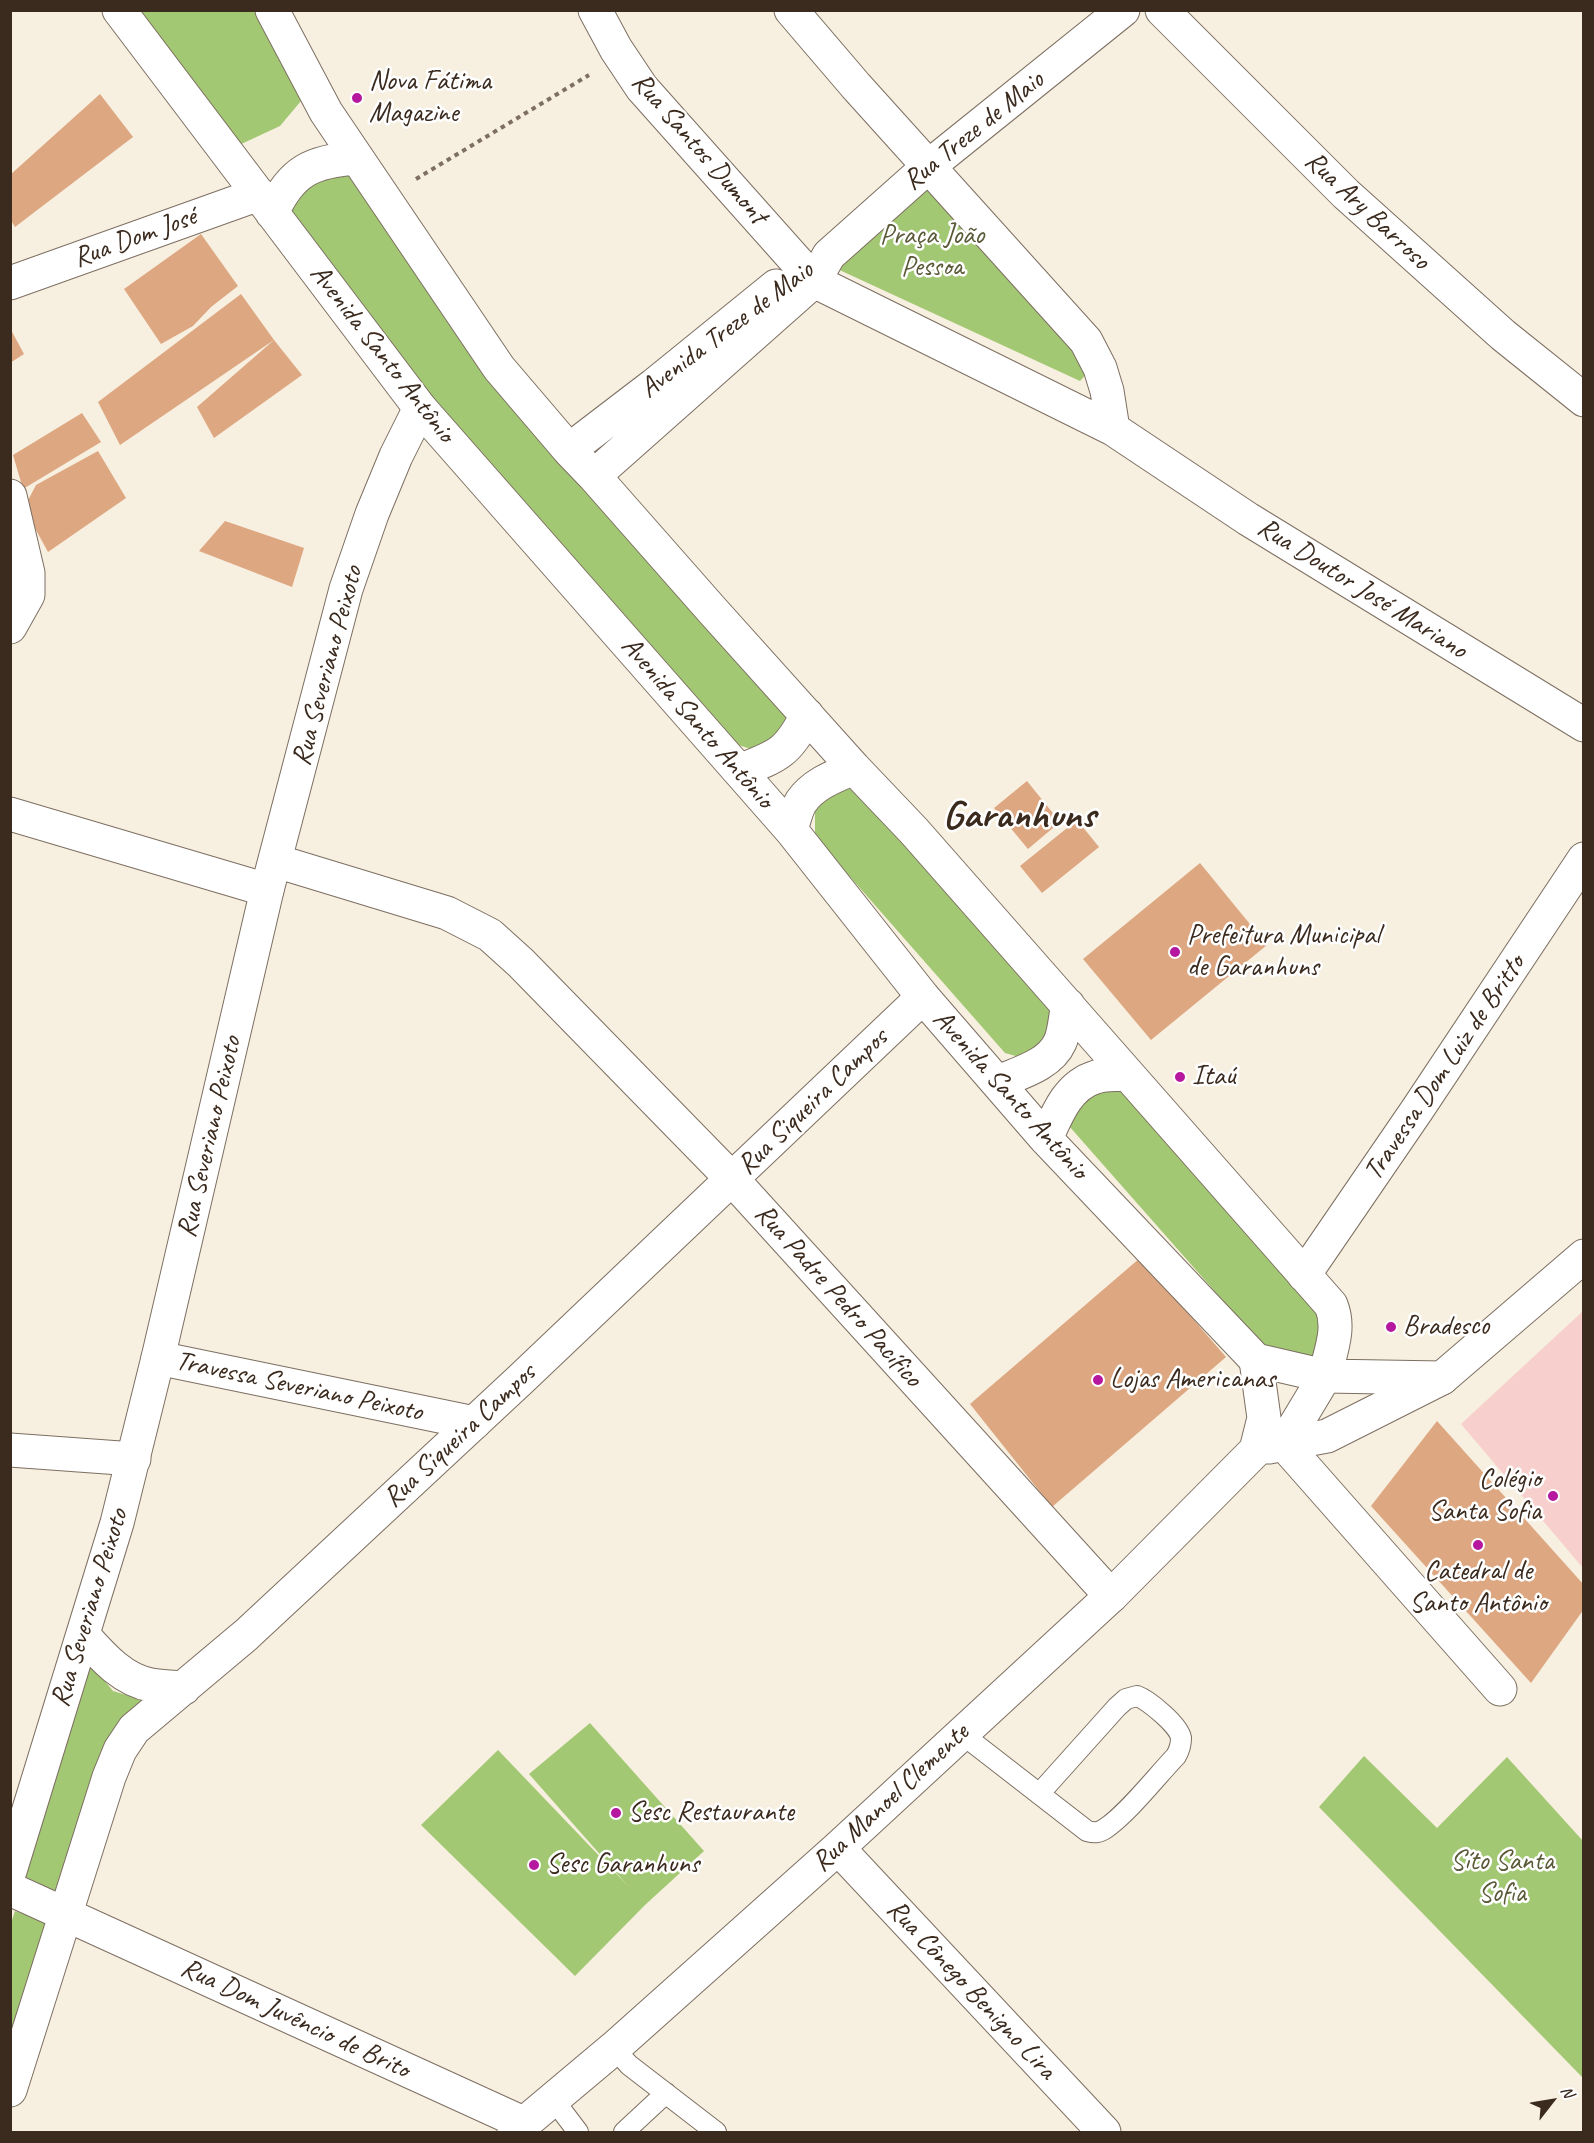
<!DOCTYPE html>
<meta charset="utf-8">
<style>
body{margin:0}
#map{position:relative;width:1594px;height:2143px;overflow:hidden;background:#f7efdf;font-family:Caveat,sans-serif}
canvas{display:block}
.frame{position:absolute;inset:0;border:12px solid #3b2a1e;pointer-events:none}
.north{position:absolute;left:1522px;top:2071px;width:60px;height:60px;-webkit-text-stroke:4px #fff;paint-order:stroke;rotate:59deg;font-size:16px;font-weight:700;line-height:24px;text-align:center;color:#3b2a1e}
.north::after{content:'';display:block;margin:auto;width:21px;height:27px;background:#3b2a1e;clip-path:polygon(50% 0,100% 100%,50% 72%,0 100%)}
</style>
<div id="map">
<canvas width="1594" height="2143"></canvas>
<div class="frame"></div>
<div class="north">N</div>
</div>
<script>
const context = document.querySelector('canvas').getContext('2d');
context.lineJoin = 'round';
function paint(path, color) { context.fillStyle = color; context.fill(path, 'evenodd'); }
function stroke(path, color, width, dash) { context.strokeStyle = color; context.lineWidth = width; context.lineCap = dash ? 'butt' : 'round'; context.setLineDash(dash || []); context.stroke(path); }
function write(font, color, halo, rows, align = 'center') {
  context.font = font + ' Caveat,sans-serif'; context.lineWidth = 5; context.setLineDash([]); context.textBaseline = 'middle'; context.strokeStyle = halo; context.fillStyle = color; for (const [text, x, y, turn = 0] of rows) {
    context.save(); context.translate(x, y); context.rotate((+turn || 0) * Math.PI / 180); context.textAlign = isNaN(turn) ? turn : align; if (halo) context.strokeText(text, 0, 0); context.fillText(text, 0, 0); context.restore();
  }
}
paint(new Path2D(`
 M1583 1311V1568L1461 1424Z`), '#f7d0cd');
paint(new Path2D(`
 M135 11H261L306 95 280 126 237 146Z
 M352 165 795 718 761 752 735 744 437 408 290 208 321 168Z
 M936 176 1095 365 1080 381 833 267Z
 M843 785 858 786 1059 1010 1052 1042 1030 1060 1005 1053 815 837V808Z
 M1126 1086 1328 1316 1320 1362 1270 1354 1069 1126 1079 1096Z
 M88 1660 113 1691 150 1702 106 1740 61 1894 21 1875Z
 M590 1723 704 1851 645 1905 575 1976 421 1825 498 1750 628 1886 529 1774Z
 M1364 1756 1437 1828 1507 1757 1583 1841V2078L1319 1807Z
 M15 1911 52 1924 11 2062 10 1926Z`), '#a3c873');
paint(new Path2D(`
 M100 94 133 137 15 227 10 219V175Z
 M201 234 238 286 211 307 193 326 161 344 124 289Z
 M241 294 274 340 120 445 98 402Z
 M10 328 24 354 10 363Z
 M274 340 302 375 214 438 197 407Z
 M82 413 101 442 23 489 13 455Z
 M98 451 126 498 48 552 24 508 36 485Z
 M225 521 304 548 292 587 199 551Z
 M1027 781 1060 822 1028 849 994 808Z
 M1077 820 1099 847 1042 893 1020 866Z
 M1200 863 1267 945 1151 1040 1083 959Z
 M1140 1258 1226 1357 1052 1507 970 1404Z
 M1437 1421 1584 1585V1609L1531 1683 1371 1506Z`), '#dda781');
const service = new Path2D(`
 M962 1734 1087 1831C1095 1833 1099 1833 1106 1828 1128 1813 1156 1777 1176 1756 1179 1751 1181 1744 1181 1738 1179 1725 1148 1700 1137 1696L1126 1699 1117 1707 1039 1794
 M614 2048 629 2065 716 2132
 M553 2099 578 2132
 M624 2132 666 2093`);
const minor = new Path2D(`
 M1162 10 1346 194 1503 335 1584 400
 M10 496 28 573V595L10 627
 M10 814 267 890
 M276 861 447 913 490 935 521 963 732 1179 1111 1596
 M1304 1275 1417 1110 1584 859
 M158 1358 474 1423
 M1284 1444 1500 1689
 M10 1450 134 1459`);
const tertiary = new Path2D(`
 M791 10 856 86 1086 341 1100 368 1107 391 1113 429
 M814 281 1113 429 1248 519 1584 725
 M1284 1444 1327 1436 1442 1378
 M1269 1447 1284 1444 1325 1376
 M83 1635C101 1655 122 1680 151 1685 161 1687 173 1687 184 1688
 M838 1848 1104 2132
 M10 1871 117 1523 158 1358 267 890 346 589 372 514 396 456 420 408
 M10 1889 523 2123
 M10 2090 109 1777 120 1750 134 1729 246 1635 520 1380 923 997
 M514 2132 614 2048 838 1848 1111 1596 1256 1450 1264 1418 1256 1360`);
const secondary = new Path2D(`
 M119 10 420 408 791 830 923 997 1046 1139 1256 1360 1325 1376 1442 1378 1584 1256
 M272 10 326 112 499 368 569 450 594 476 712 610 854 768 914 831 1331 1305C1341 1329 1330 1352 1325 1376
 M595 10 616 49 642 88 814 281
 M272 213C291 171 312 161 357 158
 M10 283 259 194
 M569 450 654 385 776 286
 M594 476 814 281 829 255 929 166 1123 10
 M739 771C778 756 788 753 807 715
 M791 830C794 821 796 810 801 802 813 784 835 776 854 768
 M998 1082C1019 1073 1050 1065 1060 1042 1065 1031 1065 1016 1068 1005
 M1046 1139C1057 1114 1068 1085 1096 1077 1105 1074 1116 1075 1125 1074`);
stroke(service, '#7d6f62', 22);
stroke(minor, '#7d6f62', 35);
stroke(tertiary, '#7d6f62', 35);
stroke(secondary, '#7d6f62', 35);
stroke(new Path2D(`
 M416 179 589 75`), '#7d6f62', 4, [4.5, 4.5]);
stroke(service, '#fff', 20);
stroke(minor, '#fff', 33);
stroke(tertiary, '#fff', 33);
stroke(secondary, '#fff', 33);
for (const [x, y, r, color] of [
 [357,98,6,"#b5179e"],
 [1175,952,6,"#b5179e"],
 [1180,1077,6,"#b5179e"],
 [1391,1327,6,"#b5179e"],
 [1098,1380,6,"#b5179e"],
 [1553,1496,6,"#b5179e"],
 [1478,1545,6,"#b5179e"],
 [616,1813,6,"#b5179e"],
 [534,1865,6,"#b5179e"]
]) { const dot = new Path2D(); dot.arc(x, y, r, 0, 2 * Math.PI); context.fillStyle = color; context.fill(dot); stroke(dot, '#fff', 2); }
write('28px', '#3b2a1e', '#fff', [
 ["Nova Fátima",369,82],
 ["Magazine",369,114],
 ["Prefeitura Municipal",1187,936],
 ["de Garanhuns",1187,968],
 ["Itaú",1192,1077],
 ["Bradesco",1403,1327],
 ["Lojas Americanas",1110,1380],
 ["Colégio",1541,1480,"right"],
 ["Santa Sofia",1541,1512,"right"],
 ["Catedral de",1478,1572,"center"],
 ["Santo Antônio",1478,1604,"center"],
 ["Sesc Restaurante",628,1813],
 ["Sesc Garanhuns",546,1865]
], 'left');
write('28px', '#3b2a1e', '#fff', [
 ["Rua Treze de Maio",974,131,-39],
 ["Rua Santos Dumont",699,149,49],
 ["Rua Ary Barroso",1367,211,43],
 ["Rua Dom José",135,238,-20],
 ["Avenida Treze de Maio",727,330,-37],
 ["Avenida Santo Antônio",382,354,52],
 ["Rua Doutor José Mariano",1362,589,32],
 ["Rua Severiano Peixoto",328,666,-75],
 ["Avenida Santo Antônio",697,723,49],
 ["Travessa Dom Luiz de Britto",1445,1068,-56],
 ["Avenida Santo Antônio",1010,1095,48],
 ["Rua Siqueira Campos",813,1102,-44],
 ["Rua Severiano Peixoto",210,1137,-77],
 ["Rua Padre Pedro Pacífico",838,1296,48],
 ["Travessa Severiano Peixoto",299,1387,12],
 ["Rua Siqueira Campos",460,1436,-43],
 ["Rua Severiano Peixoto",90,1608,-73],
 ["Rua Manoel Clemente",891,1798,-43],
 ["Rua Cônego Benigno Lira",971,1990,47],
 ["Rua Dom Juvêncio de Brito",295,2019,25]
]);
write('28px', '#5a5938', '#fff', [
 ["Praça João",932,236],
 ["Pessoa",932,268],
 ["Síto Santa",1502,1862],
 ["Sofia",1502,1894]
]);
write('bold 40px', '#3b2a1e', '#fff', [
 ["Garanhuns",1019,817]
]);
</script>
